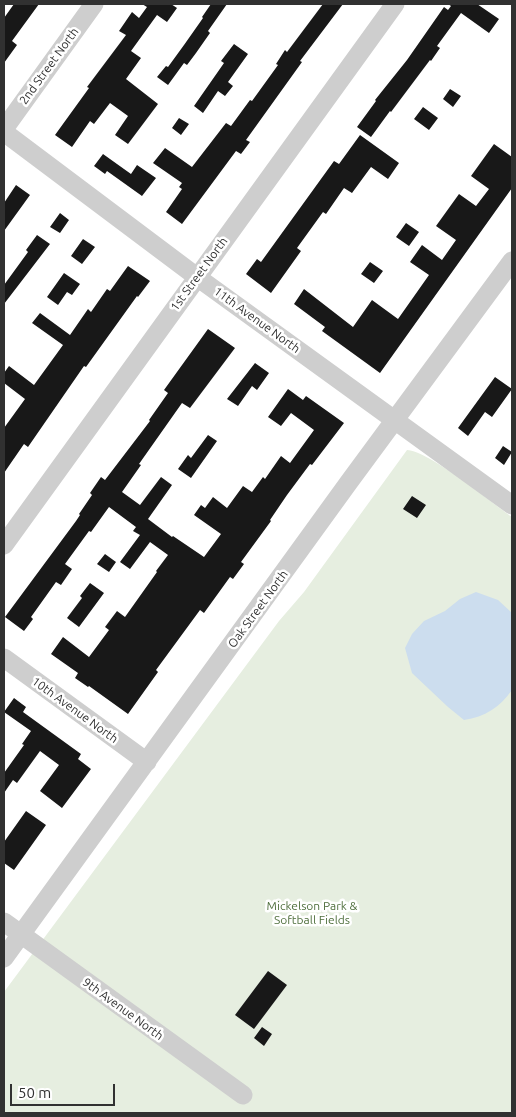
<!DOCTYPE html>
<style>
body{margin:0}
#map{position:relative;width:516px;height:1117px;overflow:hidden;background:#fff;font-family:Ubuntu,sans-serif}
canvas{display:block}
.frame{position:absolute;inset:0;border:5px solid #313131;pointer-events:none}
.scale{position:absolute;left:10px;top:1084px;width:105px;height:22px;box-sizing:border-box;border:2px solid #313131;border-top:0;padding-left:6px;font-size:15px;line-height:18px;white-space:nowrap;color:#313131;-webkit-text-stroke:4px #fff;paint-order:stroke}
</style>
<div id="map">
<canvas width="516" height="1117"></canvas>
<div class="frame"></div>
<div class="scale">50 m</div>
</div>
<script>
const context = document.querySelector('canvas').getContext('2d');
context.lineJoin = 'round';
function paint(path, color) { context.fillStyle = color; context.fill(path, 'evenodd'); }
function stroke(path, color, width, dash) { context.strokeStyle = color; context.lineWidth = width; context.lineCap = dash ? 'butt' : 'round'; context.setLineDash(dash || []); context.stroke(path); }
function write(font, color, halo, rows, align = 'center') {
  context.font = font + ' Ubuntu,sans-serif'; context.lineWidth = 5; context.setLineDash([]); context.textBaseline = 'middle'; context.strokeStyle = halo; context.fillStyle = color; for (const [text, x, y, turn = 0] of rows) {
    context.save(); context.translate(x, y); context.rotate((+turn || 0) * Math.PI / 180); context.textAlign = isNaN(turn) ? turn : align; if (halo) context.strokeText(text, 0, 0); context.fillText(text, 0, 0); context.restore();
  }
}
paint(new Path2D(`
 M407 450C429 451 491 502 512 517V1113H4V992L279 621 304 592Z`), '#e6eee0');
paint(new Path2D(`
 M476 592 498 600 512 613V690C500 707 485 717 464 720L448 707 412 673 405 648 412 634 424 621 445 611 460 599Z`), '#cde');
paint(new Path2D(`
 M14 4H39L12 41 17 45 4 63V18Z
 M142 4H171L177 8 167 22 157 15 131 51 141 58 126 79 158 104 128 144 115 135 128 116 110 103 94 124 90 121 72 147 55 135 89 88 87 87 126 35 119 31 132 12 139 18 147 7Z
 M211 4H227L208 31 210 33 196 53 187 65 184 63 168 85 157 77 166 66 168 67 184 45 203 18 202 17Z
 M323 4H343L300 61 302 62 246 140 250 142 241 154 236 151 182 224 166 212 182 189 179 187 182 183 153 163 165 148 192 167 226 123 231 126 250 100 252 101 278 65 276 64 285 50 287 52Z
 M448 4H477L499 19 489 33 461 13 437 46 440 48 431 61 430 60 391 112 390 111 371 137 357 127 376 101 375 100 407 60 444 7 448 10 451 6Z
 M234 44 248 54 228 82 233 86 225 96 218 91 203 113 194 106 224 63 221 61Z
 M450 89 461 96 453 107 443 99Z
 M423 107 438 118 429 130 414 119Z
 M179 118 189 124 181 135 172 128Z
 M360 135 399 163 388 179 371 167 352 193 344 188 326 214 323 212 297 248 301 251 271 293 246 274 257 259 261 262 334 161 339 164Z
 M494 144 512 157V188L380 373 322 331 325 327 294 304 304 289 353 327 372 300 398 319 429 275 410 262 422 245 442 260 456 240 436 226 459 194 476 206 489 189 471 176Z
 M103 154 131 174 137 165 156 178 142 196 107 171 105 174 94 166Z
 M16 185 30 195 4 231V203Z
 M60 213 69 220 60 233 50 227Z
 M406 223 419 232 409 246 396 237Z
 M37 235 50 244 4 304V285L28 252 26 250Z
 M83 239 95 247 82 264 71 256Z
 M370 262 383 271 374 283 361 274Z
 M128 266 150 281 138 297 137 296 86 367 84 366 28 447 24 444 4 473V428L25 399 4 383V373L9 366 34 385 63 345 32 323 40 313 70 335 88 309 91 312 107 289 110 291Z
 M64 273 80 284 72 295 67 292 58 305 47 297Z
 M208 329 235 348 190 408 182 403 139 464 141 465 122 492 140 505 161 477 172 485 148 519 172 537 173 536 204 557 221 534 194 515 201 505 205 508 213 497 227 508 243 486 252 492 263 477 265 479 281 456 290 463 314 430 291 413 281 426 268 417 288 389 303 400 306 396 344 423 312 465 310 464 287 495 270 520 271 521 241 562 244 564 233 579 230 577 204 613 200 610 156 670 158 672 128 714 89 686 88 687 75 678 78 673 51 654 63 637 89 657 109 630 105 627 117 611 125 617 157 572 156 571 168 555 150 542 130 569 120 562 140 535 133 531 136 527 109 507 91 532 89 531 65 564 72 569 61 585 56 582 31 617 33 619 24 631 5 617 76 521 80 515 79 514 92 495 90 493 101 477 105 480 150 421 149 420 168 393 164 390Z
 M255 363 269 373 257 390 252 386 238 406 227 399Z
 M495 377 512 389 492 417 485 412 468 436 458 428Z
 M208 435 217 441 191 478 178 469 188 455 191 458Z
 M503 446 512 452 504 465 495 458Z
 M412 496 426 505 417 518 403 509Z
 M105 554 116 562 109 572 97 564Z
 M90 583 104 593 79 627 67 618 82 598 80 596Z
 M14 698 26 707 23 712 81 754 78 759 91 769 62 808 40 791 59 765 40 751 17 783 13 780 4 793V773L24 745 22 744 31 731 4 712Z
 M26 811 46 825 14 870 4 863V842Z
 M268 971 287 985 254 1029 235 1015Z
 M262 1027 272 1034 264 1046 254 1038Z`), '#181818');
stroke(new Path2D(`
 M4 129 94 4
 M4 132 197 277 512 505
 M4 545 395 4
 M4 658 147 762
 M4 922 243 1095
 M4 958 349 482 512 261`), '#cecece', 19);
write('12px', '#313131', '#fff', [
 ["2nd Street North",49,66,-54],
 ["1st Street North",199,274,-54],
 ["11th Avenue North",257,320,36],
 ["Oak Street North",258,609,-54],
 ["10th Avenue North",75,710,36],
 ["9th Avenue North",123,1009,36]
]);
write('12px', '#4f6f3d', '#fff', [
 ["Mickelson Park &",312,906],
 ["Softball Fields",312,920]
]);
</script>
